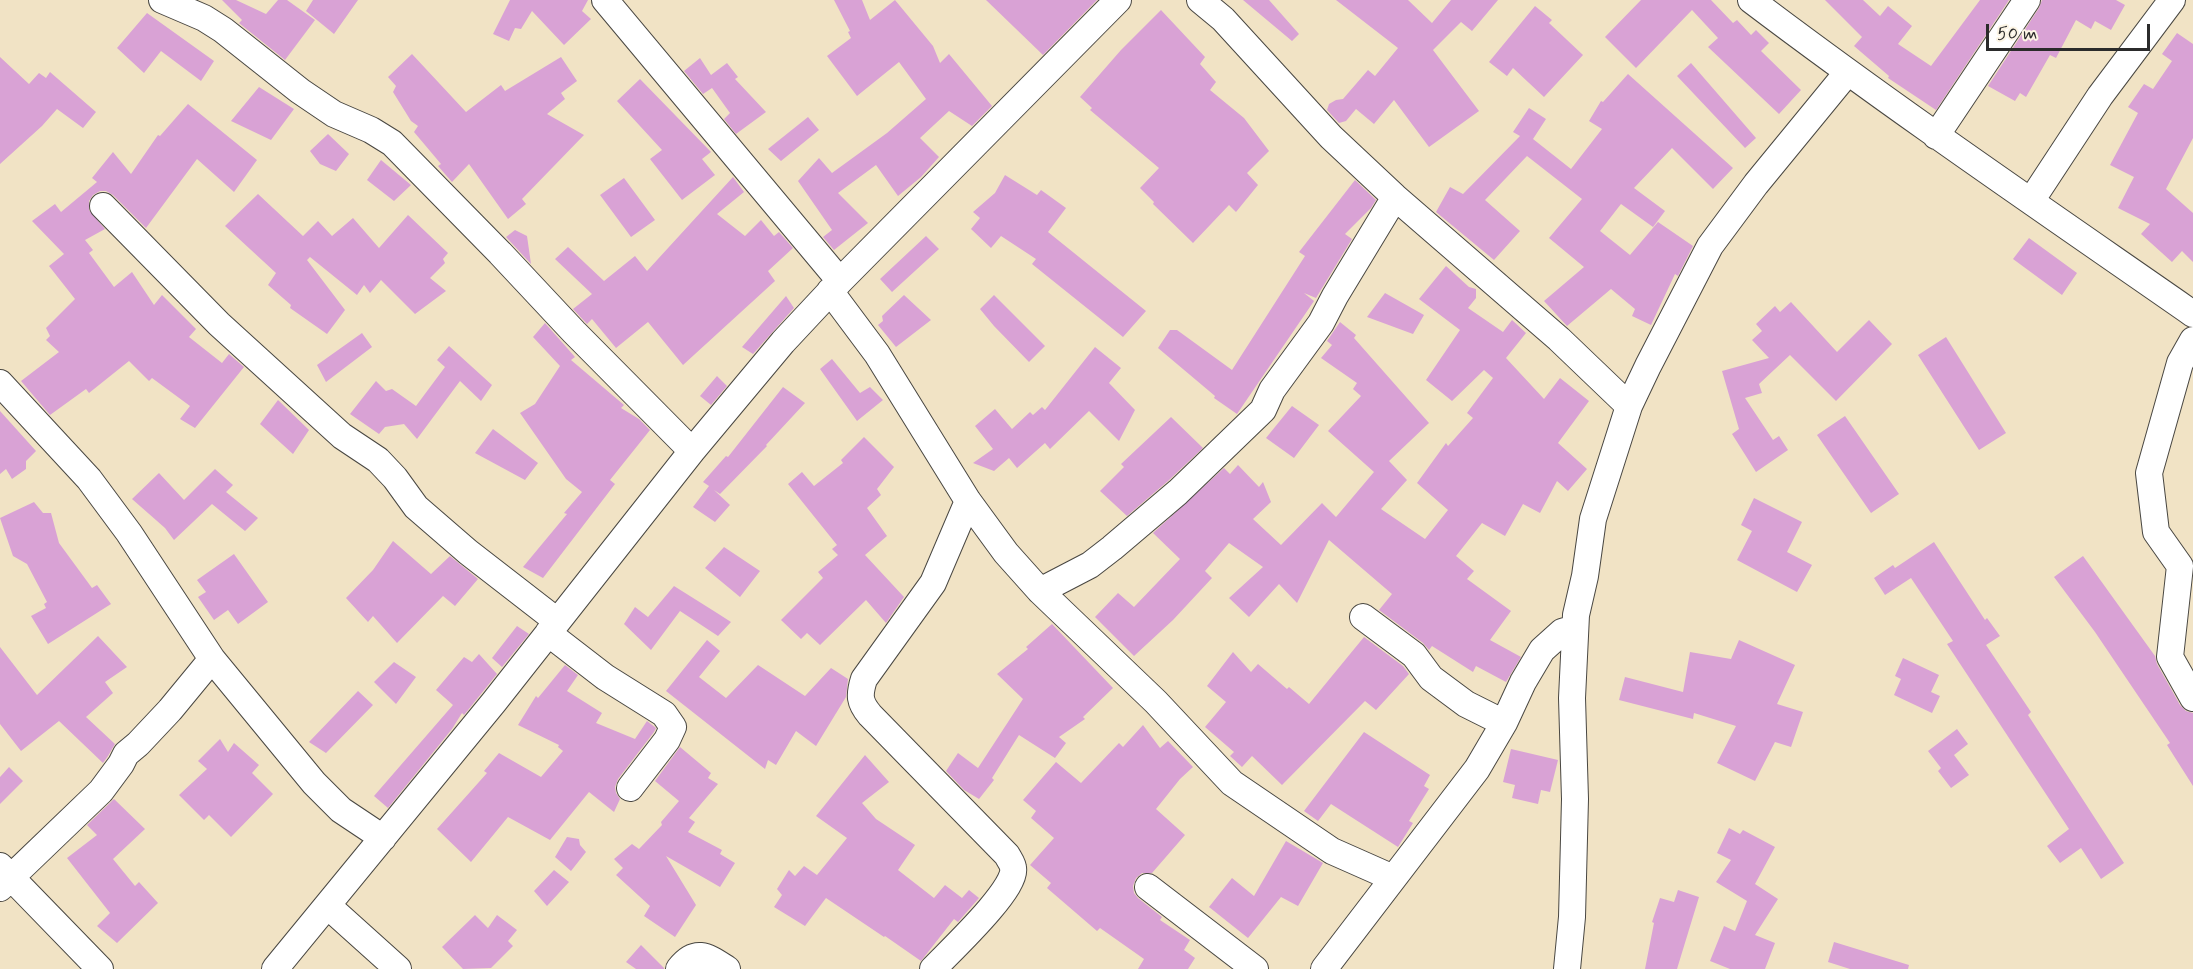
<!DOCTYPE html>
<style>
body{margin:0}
#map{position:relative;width:2193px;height:969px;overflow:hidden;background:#f1e3c5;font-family:Mynerve,sans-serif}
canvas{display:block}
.scale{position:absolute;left:1986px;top:24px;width:164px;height:27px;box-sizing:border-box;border:3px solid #2b2b2b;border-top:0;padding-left:8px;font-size:18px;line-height:21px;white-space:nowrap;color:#2b2b2b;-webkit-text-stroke:4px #fcf5e5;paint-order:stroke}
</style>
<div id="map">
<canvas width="2193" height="969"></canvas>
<div class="scale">50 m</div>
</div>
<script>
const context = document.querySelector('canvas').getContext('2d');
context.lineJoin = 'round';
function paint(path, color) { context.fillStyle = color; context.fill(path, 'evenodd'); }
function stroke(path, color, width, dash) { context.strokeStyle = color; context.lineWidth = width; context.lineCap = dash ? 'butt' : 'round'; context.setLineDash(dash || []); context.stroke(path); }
paint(new Path2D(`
 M222 0H236L266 14 278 0H287L315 20 285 60 239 23 242 20Z
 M313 0H358L334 34 306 11Z
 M510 0H588L582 11 591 19 564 45 532 11 521 29 515 28 509 41 493 34Z
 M834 0H862L870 20 895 0 933 46 940 63 949 54 992 106 972 126 949 111 920 138 939 157 921 177 898 196 876 165 838 193 868 223 834 250 823 237 832 230 798 181 819 158 832 173 887 133 926 99 899 62 857 96 827 56 851 38 848 32 850 31Z
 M986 0H1097L1043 55Z
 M1243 0H1269L1299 34 1292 41Z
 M1336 0H1408L1432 23 1451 0H1498L1472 31 1461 22 1433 50 1479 111 1429 147 1394 100 1374 124 1356 109 1346 121 1339 123 1327 110 1329 104 1336 100 1343 99 1368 70 1375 76 1398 48Z
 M1641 0H1711L1733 23 1737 20 1751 35 1756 30 1769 43 1761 51 1801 90 1779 114 1708 47 1718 38 1692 10 1636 68 1605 37Z
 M1825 0H1863L1880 16 1888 6 1912 26 1898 44 1931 66 1980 0H2009L1936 110 1888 78 1889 76 1854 46 1862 37Z
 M2042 0H2116L2125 5 2111 30 2095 21 2091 29 2076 20 2056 58 2050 55 2026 97 2020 93 2015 101 1988 86 2039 8Z
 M1535 6 1552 20 1549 23 1583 55 1544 97 1513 68 1507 76 1489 62Z
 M1161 10 1205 57 1200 64 1216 82 1210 90 1244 118 1269 151 1247 173 1258 185 1236 212 1229 205 1193 243 1153 204 1154 202 1140 188 1159 168 1090 110 1092 108 1080 97 1121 50Z
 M147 13 214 61 201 81 161 51 144 73 117 48Z
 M2177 33 2193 44V138L2166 189 2193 213V262L2182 251 2172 262 2141 234 2150 224 2118 208 2134 177 2110 165 2138 113 2128 107 2144 84 2153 89 2172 61 2162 54Z
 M412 54 466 112 501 85 505 91 561 57 577 81 561 93 565 99 547 114 584 135 522 199 526 204 508 219 469 164 452 182 438 166 441 164 414 132 418 126 411 121 393 92 396 86 388 77Z
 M0 57 29 84 39 73 46 78 50 72 96 112 83 128 57 109 42 126 0 164Z
 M700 58 711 75 727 63 738 77 735 79 766 112 736 134 724 119 730 113 712 88 703 94 684 71Z
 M1691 63 1756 138 1745 148 1677 76Z
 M1628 74 1733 168 1713 189 1672 148 1634 188 1665 211 1653 227 1621 204 1600 231 1630 255 1658 222 1693 246 1678 276 1675 274 1651 325 1632 316 1635 309 1611 289 1567 326 1544 301 1584 267 1549 238 1582 199 1527 156 1485 200 1520 231 1494 260 1436 212 1450 187 1463 194 1520 136 1513 132 1529 108 1546 119 1533 139 1571 169 1602 129 1589 121 1601 101 1603 102Z
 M640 79 711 152 702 159 715 175 682 200 650 159 662 150 617 101Z
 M259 87 294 109 271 140 231 121Z
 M188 104 257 160 234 192 197 159 146 228 113 195 106 191H100L93 195 89 201V210L105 229 85 240 93 250 89 253 114 287 132 272 154 305 162 295 196 329 189 337 222 363 229 354 244 367 195 428 180 419 190 406 152 378 149 381 129 361 89 393 86 389 50 415 21 381 59 352 46 340 50 336 46 328 75 299 49 266 64 254 32 221 55 204 61 212 97 182 92 178 113 152 131 174 158 135 160 136Z
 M808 117 819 130 781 161 768 149Z
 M328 134 349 154 336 171 320 164 310 151Z
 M381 160 411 185 394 201 367 180Z
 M1005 175 1037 195 1041 190 1066 208 1048 232 1146 311 1123 337 1032 264 1036 259 1001 236 991 248 971 229 980 218 973 212 995 193Z
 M733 177 744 192 717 214 745 236 761 220 774 236 779 232 793 248 768 271 775 281 683 365 648 322 616 348 592 319 587 324 573 309 592 294 555 259 568 247 604 281 635 256 647 271Z
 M624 178 655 220 631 237 600 195Z
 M1355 180 1376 200 1371 208 1345 234 1352 239 1316 298 1304 293 1314 301 1237 414 1214 398 1215 396 1158 348 1170 330H1177L1232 370 1305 256 1299 252Z
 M258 194 303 236 318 221 332 236 353 218 379 248 408 215 448 253 443 259 445 263 430 278 446 291 415 314 381 280 370 293 364 285 357 295 310 257 307 260 345 310 327 334 290 308 291 305 268 285 276 273 225 226Z
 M515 230 527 236 531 264 506 237Z
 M926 236 939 249 892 292 880 279Z
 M2029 238 2077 273 2062 295 2013 259Z
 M1446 266 1469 287 1476 289V298L1468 308 1503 332 1512 320 1526 333 1506 358 1544 399 1560 378 1589 401 1558 443 1587 469 1568 491 1557 481 1540 513 1523 504 1505 536 1482 523 1456 556 1474 571 1467 579 1511 611 1490 640 1521 657 1506 682 1476 666 1473 672 1432 646 1429 650 1423 643 1379 610 1392 594 1329 540 1297 603 1279 584 1249 617 1229 598 1263 567 1229 543 1205 571 1212 578 1173 620 1134 656 1095 617 1118 593 1134 607 1180 559 1153 533 1224 468 1230 474 1238 465 1259 487 1263 482 1271 502 1253 519 1281 545 1322 503 1336 517 1374 472 1328 431 1361 396 1353 389 1357 383 1321 358 1332 345 1327 341 1340 322 1356 335 1354 338 1429 423 1389 461 1407 480 1381 509 1425 539 1448 510 1417 483 1446 443 1448 446 1473 418 1467 413 1493 378 1484 370 1452 401 1426 380 1460 330 1419 299Z
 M1385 293 1424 315 1413 334 1367 317Z
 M904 295 931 320 896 347 878 325 883 321 882 316Z
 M994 295 1045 346 1029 362 994 326 980 309Z
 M786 296 794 308 753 354 742 347Z
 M1791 302 1837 352 1869 320 1892 344 1836 401 1790 355 1759 384 1762 393 1745 398 1773 440 1779 436 1788 450 1756 472 1732 434 1739 429 1722 371 1769 358 1752 340 1762 331 1756 324 1775 306 1780 312Z
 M545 323 575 357 571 360 624 405 621 408 639 419 650 430 610 480 615 484 543 578 523 567 567 514 564 513 582 492 566 479 520 413 535 404 560 366 533 337Z
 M362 333 372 347 326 382 317 365Z
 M1946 337 2006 433 1979 450 1918 355Z
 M449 346 492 385 481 401 460 381 417 439 404 424 385 427 379 434 350 414 376 381 386 391 392 389 416 406 445 367 437 360Z
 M1095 347 1121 368 1109 383 1135 410 1119 441 1089 411 1050 449 1045 443 1017 468 1009 458 994 471 973 463 993 449 975 426 995 409 1012 429 1030 412 1033 415 1042 407 1045 410Z
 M832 359 860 393 870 387 883 400 857 421 820 369Z
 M717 376 727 386 711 405 700 396Z
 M783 387 805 403 766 445 767 446 720 494 714 490 730 505 715 522 693 507 709 486 703 482 726 456 728 457Z
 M278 400 309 430 293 454 260 424Z
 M1292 406 1319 425 1294 458 1266 438Z
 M0 411 36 451 26 461V469L12 479 6 469 0 474Z
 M1845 416 1899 494 1871 513 1817 435Z
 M1171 417 1203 448 1168 481 1127 516 1100 491 1124 467 1121 464Z
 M493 429 538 463 525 480 475 453Z
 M864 437 894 467 877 489 881 495 867 508 887 536 865 555 904 597 886 623 866 600 820 645 807 633 801 639 781 620 823 578 818 572 838 555 832 549 837 545 788 484 802 472 814 486 843 463 841 460Z
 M215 469 233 485 226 492 258 518 245 531 212 504 174 540 165 528 132 499 159 473 184 500Z
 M1754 498 1802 522 1787 552 1812 565 1797 592 1737 560 1752 531 1741 525Z
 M34 502 43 513H51L59 543 92 588 97 585 111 604 48 644 31 616 46 608 44 604 47 602 27 564 13 556 0 518Z
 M393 541 431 574 450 556 478 579 455 606 443 596 397 643 373 616 368 622 346 598 373 570Z
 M1934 542 1985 620 1987 618 2000 636 1986 645 2031 712 2028 715 2124 863 2101 879 2081 848 2060 863 2047 846 2069 829 1947 644 1953 641 1911 578 1885 595 1874 578 1893 565 1895 568Z
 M724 547 760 571 740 597 705 568Z
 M234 554 268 602 238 624 228 610 214 620 198 597 206 592 197 580Z
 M2083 556 2155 656 2157 664 2180 705 2186 711 2193 713V786L2167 745 2170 743 2095 632 2054 577Z
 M674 586 717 613 731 622 718 636 680 611 651 650 624 624 635 607 648 617Z
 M1052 624 1113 688 1083 717 1085 719 1059 737 1066 743 1055 758 1019 735 992 778 994 780 979 799 964 790 946 771 958 753 978 768 1023 699 997 674 1028 649 1026 647Z
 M517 626 529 634 502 667 492 658Z
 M98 636 127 667 105 682 113 693 86 717 115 744 108 756 103 763 59 721 21 751 0 724V647L37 695Z
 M1364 637 1403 666 1409 674 1376 710 1365 701 1282 785 1252 756 1242 767 1230 756 1234 752 1205 727 1226 702 1207 686 1233 652 1251 672 1258 664 1287 689 1289 687 1309 704Z
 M707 640 720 651 699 677 726 698 758 665 805 696 831 668 848 679 846 697 816 746 796 731 776 765 768 760 765 769 666 691Z
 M1739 640 1795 665 1777 704 1803 712 1791 747 1775 742 1755 781 1717 763 1736 726 1694 713 1693 719 1619 700 1625 677 1683 692 1690 652 1731 659Z
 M479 654 497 674 464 715 462 713 452 729 388 808 374 796 453 705 436 690 464 657 472 662Z
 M1903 658 1939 675 1931 692 1940 696 1932 713 1894 695 1901 679 1895 676Z
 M394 662 416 677 396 704 374 682Z
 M565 665 578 675 567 691 602 713 596 723 635 739 647 721 656 728 654 732 618 779 615 787 616 793 620 799 614 812 589 792 550 840 508 817 471 862 437 829 487 773 484 771 499 753 541 777 563 751 558 747 559 745 518 725 536 696 538 698Z
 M358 691 373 705 326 753 309 742Z
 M1143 725 1160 748 1168 741 1193 767 1180 779 1156 809 1185 835 1152 873H1142L1136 878 1133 886 1134 893 1138 898 1162 917 1160 920 1190 940 1184 950 1195 958 1188 969H1138L1144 959 1100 928 1097 931 1047 888 1051 883 1030 865 1054 838 1031 818 1036 811 1023 800 1056 762 1081 783 1119 743 1123 747Z
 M1957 729 1968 744 1954 755 1969 775 1951 788 1938 771 1941 768 1928 751Z
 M1364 732 1430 775 1424 786 1429 789 1409 821 1413 823 1398 847 1331 804 1318 821 1304 811Z
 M220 739 228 752 234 743 259 765 252 773 273 794 231 837 209 815 204 820 179 795 207 769 198 761Z
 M680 747 711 773 708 778 718 784 689 818 695 822 688 832 722 850 720 854 735 863 720 887 666 856 696 905 675 937 644 916 650 906 616 875 623 868 614 859 632 844 639 849 662 825 661 822 679 801 655 781Z
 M1511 749 1558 760 1550 792 1541 790 1538 804 1512 798 1515 785 1503 782Z
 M865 755 889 782 862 803 876 819 915 845 898 870 934 898 945 885 962 898 969 890 979 898 958 922 954 919 921 961 885 936 884 937 826 898 805 926 774 907 782 895 777 889 789 870 795 876 804 866 817 875 847 838 816 816Z
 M9 767 23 781 0 804V777Z
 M114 799 145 829 113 859 135 886 139 882 158 903 117 943 97 926 110 913 67 858 97 835 87 825Z
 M1729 828 1740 834 1743 830 1775 847 1755 884 1778 899 1755 935 1775 943 1765 969H1730L1710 961 1724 926 1735 931 1747 901 1716 882 1731 860 1717 853Z
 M567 837 579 839 580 845 586 852 571 871 555 857Z
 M1286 841 1323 863 1298 906 1281 897 1248 938 1209 907 1232 878 1254 896Z
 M554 870 569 882 547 906 534 891Z
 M1678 890 1699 897 1677 969H1645L1654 923 1652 922 1660 898 1674 902Z
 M475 915 488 928 497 915 517 930 508 941 513 946 491 968 463 969 442 947Z
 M1834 942 1909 965 1908 969H1850L1828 962Z
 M641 945 664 968V969H636L626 962Z`), '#d9a2d5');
const minor = new Path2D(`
 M162 0 204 18 223 30 300 91 334 114 371 130 392 143 500 253 574 332 692 451
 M605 0 840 281
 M1200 0 1223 19 1331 137 1395 197 1559 339 1629 406
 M1751 0C1895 109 2045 211 2193 314
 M1936 136 2027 0
 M2031 201 2100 96 2172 0
 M103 206 219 324 342 436 378 460 395 478 416 507 468 552 557 621
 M830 291 877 354 968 501 1006 553 1040 591 1156 702 1232 783 1332 851 1393 878
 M2193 340 2180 363 2149 473 2156 532 2180 566 2170 657 2193 698
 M0 383 89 479 129 533 212 659 314 783 341 810 383 838
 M1040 591 1090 565 1112 548 1178 492 1263 410 1272 390 1321 323 1335 296 1395 197
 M1363 617 1414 655 1431 678 1466 704 1504 723
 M548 633 605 677 664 714 673 727 667 740 630 788
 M0 866 100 969
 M1148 887 1255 969
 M0 888 101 791 121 764 126 754 138 744 170 710 212 659
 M328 906 398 969
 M275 969 494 702 692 451 783 342 840 281 1118 0
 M679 969C696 947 708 957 727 969
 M933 969C948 953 1018 888 1013 868 1013 864 1009 859 1007 855L870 715C859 702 859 695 864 679L933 583 968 501
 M1324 969 1477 769 1504 723 1523 682 1542 650 1562 632 1575 628
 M1567 969 1572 917 1575 799 1572 698 1576 615 1585 576 1593 519 1629 406 1648 366 1710 246 1756 184 1847 73`);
stroke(minor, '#494742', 28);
stroke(minor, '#fff', 26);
</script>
